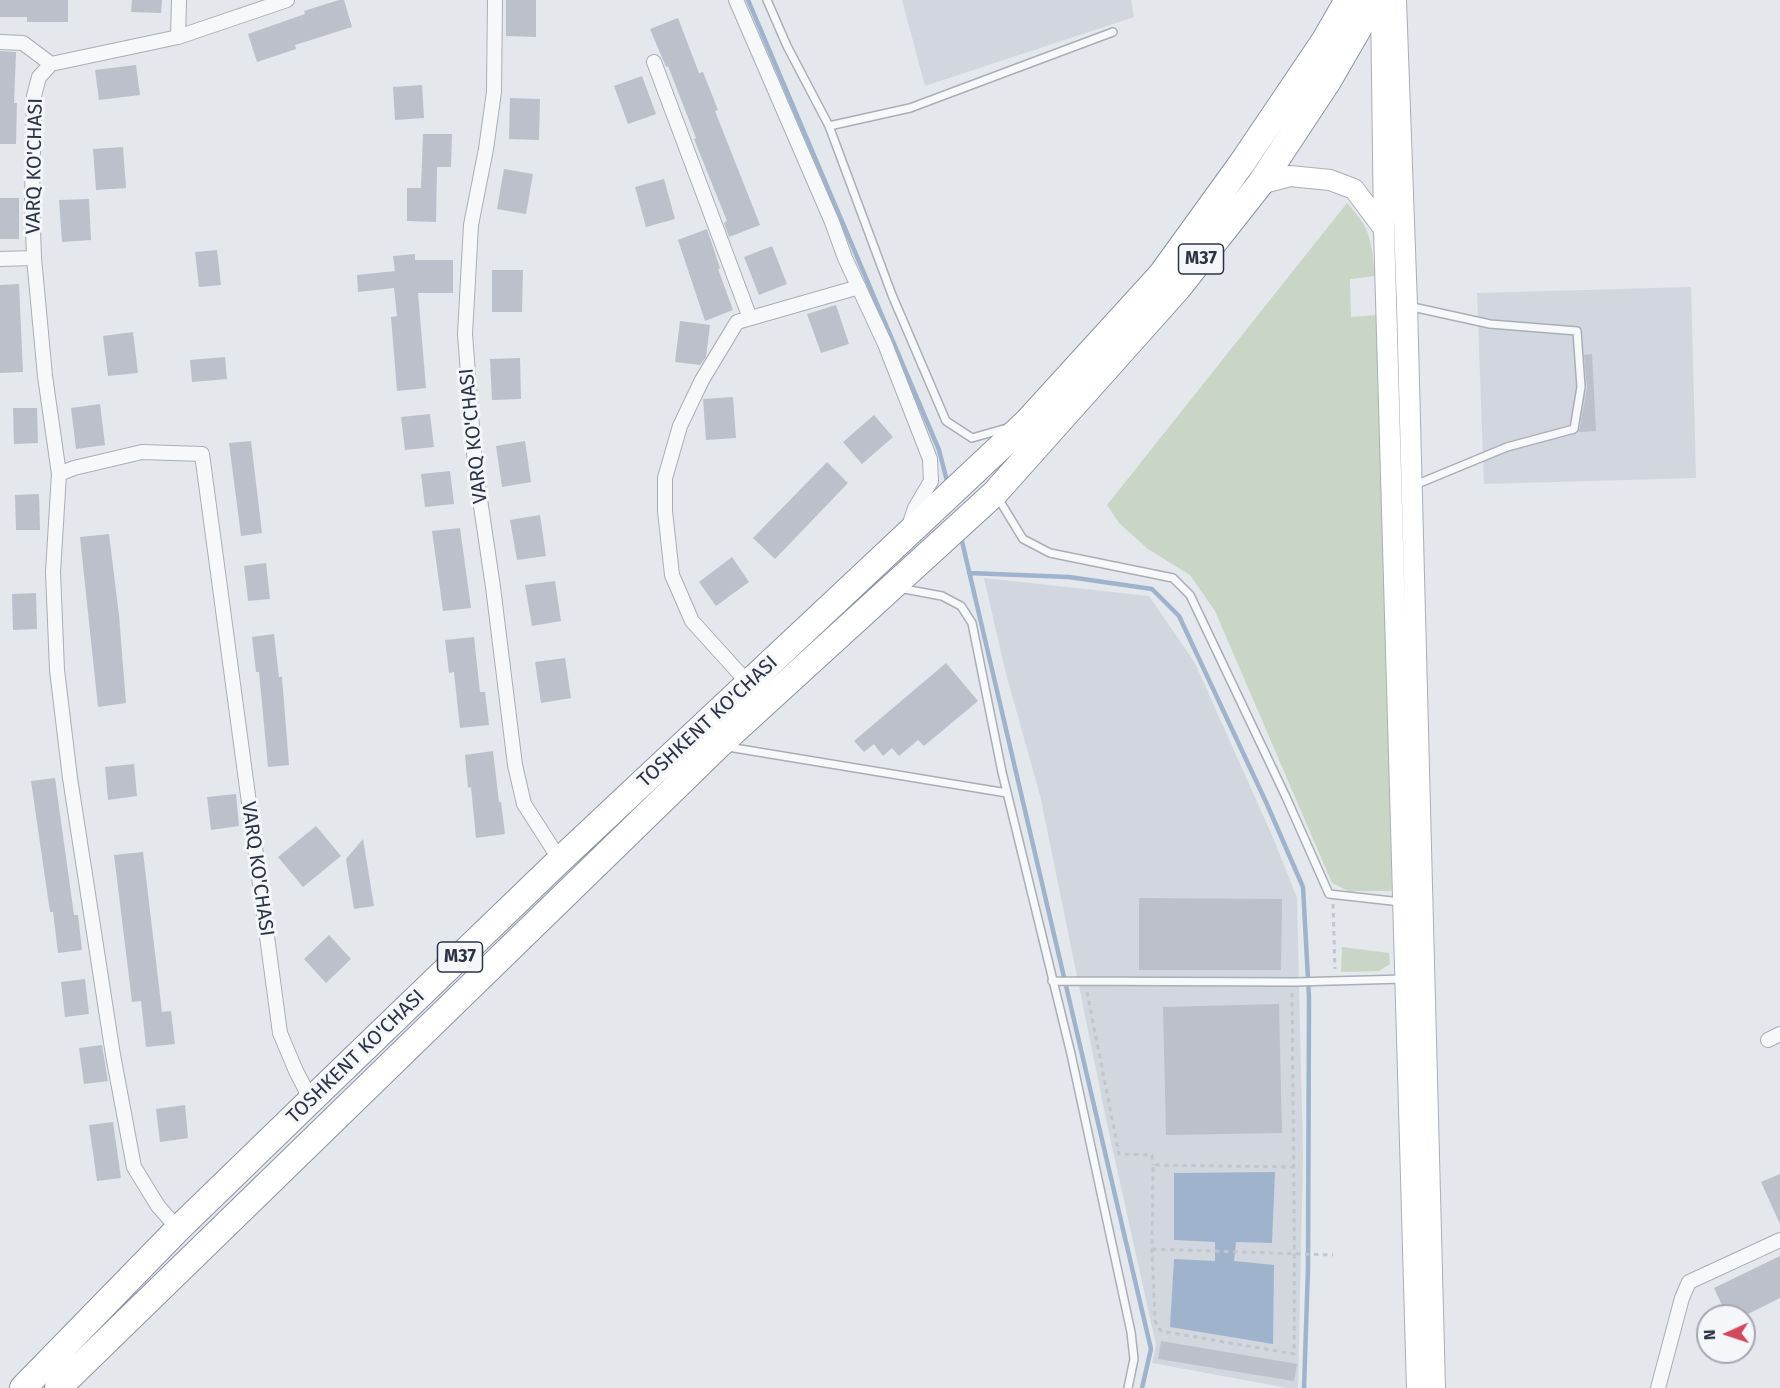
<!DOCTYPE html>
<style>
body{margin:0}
#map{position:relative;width:1780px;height:1388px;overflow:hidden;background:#e4e7ec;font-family:"Fira Sans",sans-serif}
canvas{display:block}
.north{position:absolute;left:1696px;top:1304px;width:60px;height:60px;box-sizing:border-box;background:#f4f6f9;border:2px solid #a4a8b1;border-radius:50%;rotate:267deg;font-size:16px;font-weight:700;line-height:24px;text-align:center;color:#2b3445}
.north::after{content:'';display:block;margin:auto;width:21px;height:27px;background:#d1495b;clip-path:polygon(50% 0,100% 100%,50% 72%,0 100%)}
</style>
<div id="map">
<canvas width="1780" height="1388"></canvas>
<div class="north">N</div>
</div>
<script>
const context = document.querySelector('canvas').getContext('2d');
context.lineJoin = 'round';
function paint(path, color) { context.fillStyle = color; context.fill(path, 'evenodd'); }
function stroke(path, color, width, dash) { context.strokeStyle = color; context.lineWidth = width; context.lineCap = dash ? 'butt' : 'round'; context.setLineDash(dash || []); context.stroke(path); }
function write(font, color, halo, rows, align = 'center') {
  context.font = font + ' "Fira Sans",sans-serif'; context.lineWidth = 6; context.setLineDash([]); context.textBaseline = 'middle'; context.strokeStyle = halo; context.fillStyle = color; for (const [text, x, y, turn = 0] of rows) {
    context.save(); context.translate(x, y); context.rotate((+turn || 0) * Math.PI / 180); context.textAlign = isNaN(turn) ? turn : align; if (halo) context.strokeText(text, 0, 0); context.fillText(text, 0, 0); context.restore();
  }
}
paint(new Path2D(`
 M902 0H1131L1134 17 925 86Z
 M1691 287 1696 478 1484 484 1477 293Z
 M984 578 1149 596 1195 663 1274 840 1297 898 1303 1155 1298 1388H1288L1152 1363 1156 1345 1109 1133 1040 795 1006 674Z`), '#d2d6de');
paint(new Path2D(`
 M1347 203C1372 230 1371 241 1375 276L1350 279 1351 317 1377 315 1392 891H1348L1332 883 1215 611 1190 575 1148 549 1119 523 1107 505Z
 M1342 947 1389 953 1390 964 1379 971 1341 972Z`), '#c9d6c5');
paint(new Path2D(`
 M1275 1172 1272 1243 1236 1242 1234 1261 1274 1265 1273 1344 1170 1327 1174 1259 1215 1261V1242L1174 1240V1173Z`), '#9fb4cc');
stroke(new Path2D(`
 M748 0 939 450 948 485
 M961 537 1151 1349 1142 1388
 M969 573 1069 577 1152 589 1179 616 1266 802 1303 887 1309 997 1308 1268 1304 1388`), '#9fb4cc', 4.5);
paint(new Path2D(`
 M0 0H68V22H27V17H0Z
 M132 0H162L161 13 131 12Z
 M339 0H344L352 27 295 45 296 49 257 62 248 34 305 14 304 11Z
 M506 0H536V37L506 36Z
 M678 18 699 73 703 72 718 110 715 111 760 225 729 237 724 223 727 221 694 139 696 138 668 66 666 67 650 29Z
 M0 51 16 52 14 103H17L16 144H0Z
 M136 65 140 95 99 100 95 70Z
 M642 76 656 114 628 124 614 86Z
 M422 85 424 118 395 120 393 87Z
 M510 98 540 99 539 140 509 139Z
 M423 134H452L451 167H437L436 222 407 221V188H421Z
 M123 147 126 188 96 190 93 149Z
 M504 169 533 174 526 214 497 209Z
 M664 179 675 219 646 227 635 187Z
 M0 198H19V239H0Z
 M89 199 91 240 62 242 59 200Z
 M707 229 720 268 718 269 733 310 705 321 678 240Z
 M772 246 787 284 759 295 744 257Z
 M217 250 221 285 199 287 195 252Z
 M415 254V260H453V293H418L426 388 397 391 391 317 397 316 394 288 358 292 357 275 395 271 393 256Z
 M492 270H523L522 312H492Z
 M19 284 23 372 0 373V285Z
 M836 305 849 344 821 353 807 314Z
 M680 321 710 325 706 357 700 365 675 362Z
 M133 332 138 373 108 376 103 336Z
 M1592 354 1596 431 1579 432 1587 388 1584 355Z
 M225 357 227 379 192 382 190 360Z
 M520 358 521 399 492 400 490 359Z
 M733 397 736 438 706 440 703 399Z
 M100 404 105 445 76 449 71 408Z
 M13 408H37L38 443 14 444Z
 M430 414 434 447 405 450 401 417Z
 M874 415 893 437 862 464 843 442Z
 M251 441 262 533 241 536 229 443Z
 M525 441 531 482 502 487 496 446Z
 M827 462 848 483 775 559 753 538Z
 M450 471 454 504 425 507 421 474Z
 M39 494 40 530H16L15 495Z
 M540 515 546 556 517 560 510 520Z
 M460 528 471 608 443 611 432 531Z
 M109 534 119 615 126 703 98 707 80 537Z
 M732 557 749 582 716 606 699 582Z
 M266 563 270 599 248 601 244 566Z
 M555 581 561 621 532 626 525 585Z
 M36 593 37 629 13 630 12 594Z
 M274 634 279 677H282L289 765 268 767 259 672H256L252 637Z
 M474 637 480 692H485L489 725 460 728 454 672 449 673 445 640Z
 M565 658 571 698 541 703 535 662Z
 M946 663 978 701 924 746 918 740 899 756 892 748 883 756 874 744 864 752 854 741Z
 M493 751 499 802H501L505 834 476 838 471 787 468 788 465 755Z
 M134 764 137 796 108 800 105 767Z
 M55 778 74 915H78L82 950 58 953 53 912H50L31 781Z
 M236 794 239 826 211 830 207 797Z
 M316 826 341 856 303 887 278 857Z
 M363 839 374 906 354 909 346 859Z
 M143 852 162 1012 171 1011 175 1044 146 1047 141 1001 132 1002 114 855Z
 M1139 898 1282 899 1281 970H1139Z
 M329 935 351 959 326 983 304 959Z
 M85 979 89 1014 65 1017 61 982Z
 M1279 1004 1282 1133 1166 1135 1163 1007Z
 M102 1045 108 1081 84 1084 79 1048Z
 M185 1105 188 1138 160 1142 156 1109Z
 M113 1122 121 1178 97 1181 89 1125Z
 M1780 1174V1224L1761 1182Z
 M1780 1256V1298L1744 1316H1727L1714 1288Z
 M1161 1341 1297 1364 1294 1381 1158 1359Z`), '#bbc0ca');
const lane = new Path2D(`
 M767 0 787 46 829 126 892 295 946 421 972 438 1007 428
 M829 126 910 108 1113 32
 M1408 306 1490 324 1577 331 1581 387 1574 429 1507 447 1415 485
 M998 498 1023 539 1050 553 1173 578 1190 595 1286 797 1329 894 1401 902
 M899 588 942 596 961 606 972 623 1002 772 1071 1054 1131 1332 1134 1359 1128 1388
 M728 747 1007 793
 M1052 981 1295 982 1404 979`);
const street = new Path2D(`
 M495 0 494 92 486 149 471 225 465 334 475 466 493 587 515 765 524 804 560 860
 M736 0 832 222 845 258 885 344 930 459 931 481 915 508 909 526
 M178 37 287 0
 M0 42 23 43 51 64
 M654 62 750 318
 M0 259 34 258
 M59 474 74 468 142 452 202 454 280 1033 296 1071 311 1100
 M749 684 692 621 672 575 665 511V478L680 426 702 380 737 322 859 287
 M1768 1040 1780 1034
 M178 1229 158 1206 134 1167 113 1055 70 778 57 670 53 572 59 474 45 376 34 258 32 201 34 96 39 77 51 64 178 37 179 0
 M1658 1388 1682 1298 1689 1282 1780 1240`);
const secondary = new Path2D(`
 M1381 0 1384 229 1417 1388
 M1396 0 1407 305 1435 1388
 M1260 184 1290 176 1330 180 1354 189 1384 229`);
const highway = new Path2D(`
 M23 1388 178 1229 311 1100 560 860 1027 422 1161 275 1242 163 1325 40 1348 0
 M58 1388 719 745 995 493 1178 288 1260 184 1328 81 1375 0`);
stroke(lane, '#a9aeb7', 10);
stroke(street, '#a9aeb7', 16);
stroke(secondary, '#a9aeb7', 22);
stroke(highway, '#8b94a3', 28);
stroke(new Path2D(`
 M1333 904 1335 969
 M1087 992 1119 1154 1152 1155 1153 1165
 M1292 993C1293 1113 1295 1234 1294 1354L1161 1331 1155 1321 1152 1249 1153 1165 1294 1167
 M1152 1249 1333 1255`), '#c2c5cb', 3, [4.5, 4.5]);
stroke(lane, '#f7f8fa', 7);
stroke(street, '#f7f8fa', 14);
stroke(secondary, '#fff', 20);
stroke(highway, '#fff', 26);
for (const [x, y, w] of [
 [1201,259,45],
 [460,957,45]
]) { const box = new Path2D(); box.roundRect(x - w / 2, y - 15, w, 30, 4.5); context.fillStyle = '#f4f6f9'; context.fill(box); stroke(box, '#2b3445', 1.5); }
write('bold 18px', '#2b3445', null, [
 ["M37",1201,259],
 ["M37",460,957]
]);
write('20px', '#2b3445', '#f4f6f9', [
 ["VARQ KO'CHASI",35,166,-89],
 ["VARQ KO'CHASI",474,436,-96],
 ["TOSHKENT KO'CHASI",708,722,-43],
 ["VARQ KO'CHASI",257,869,82],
 ["TOSHKENT KO'CHASI",356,1057,-44]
]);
</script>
